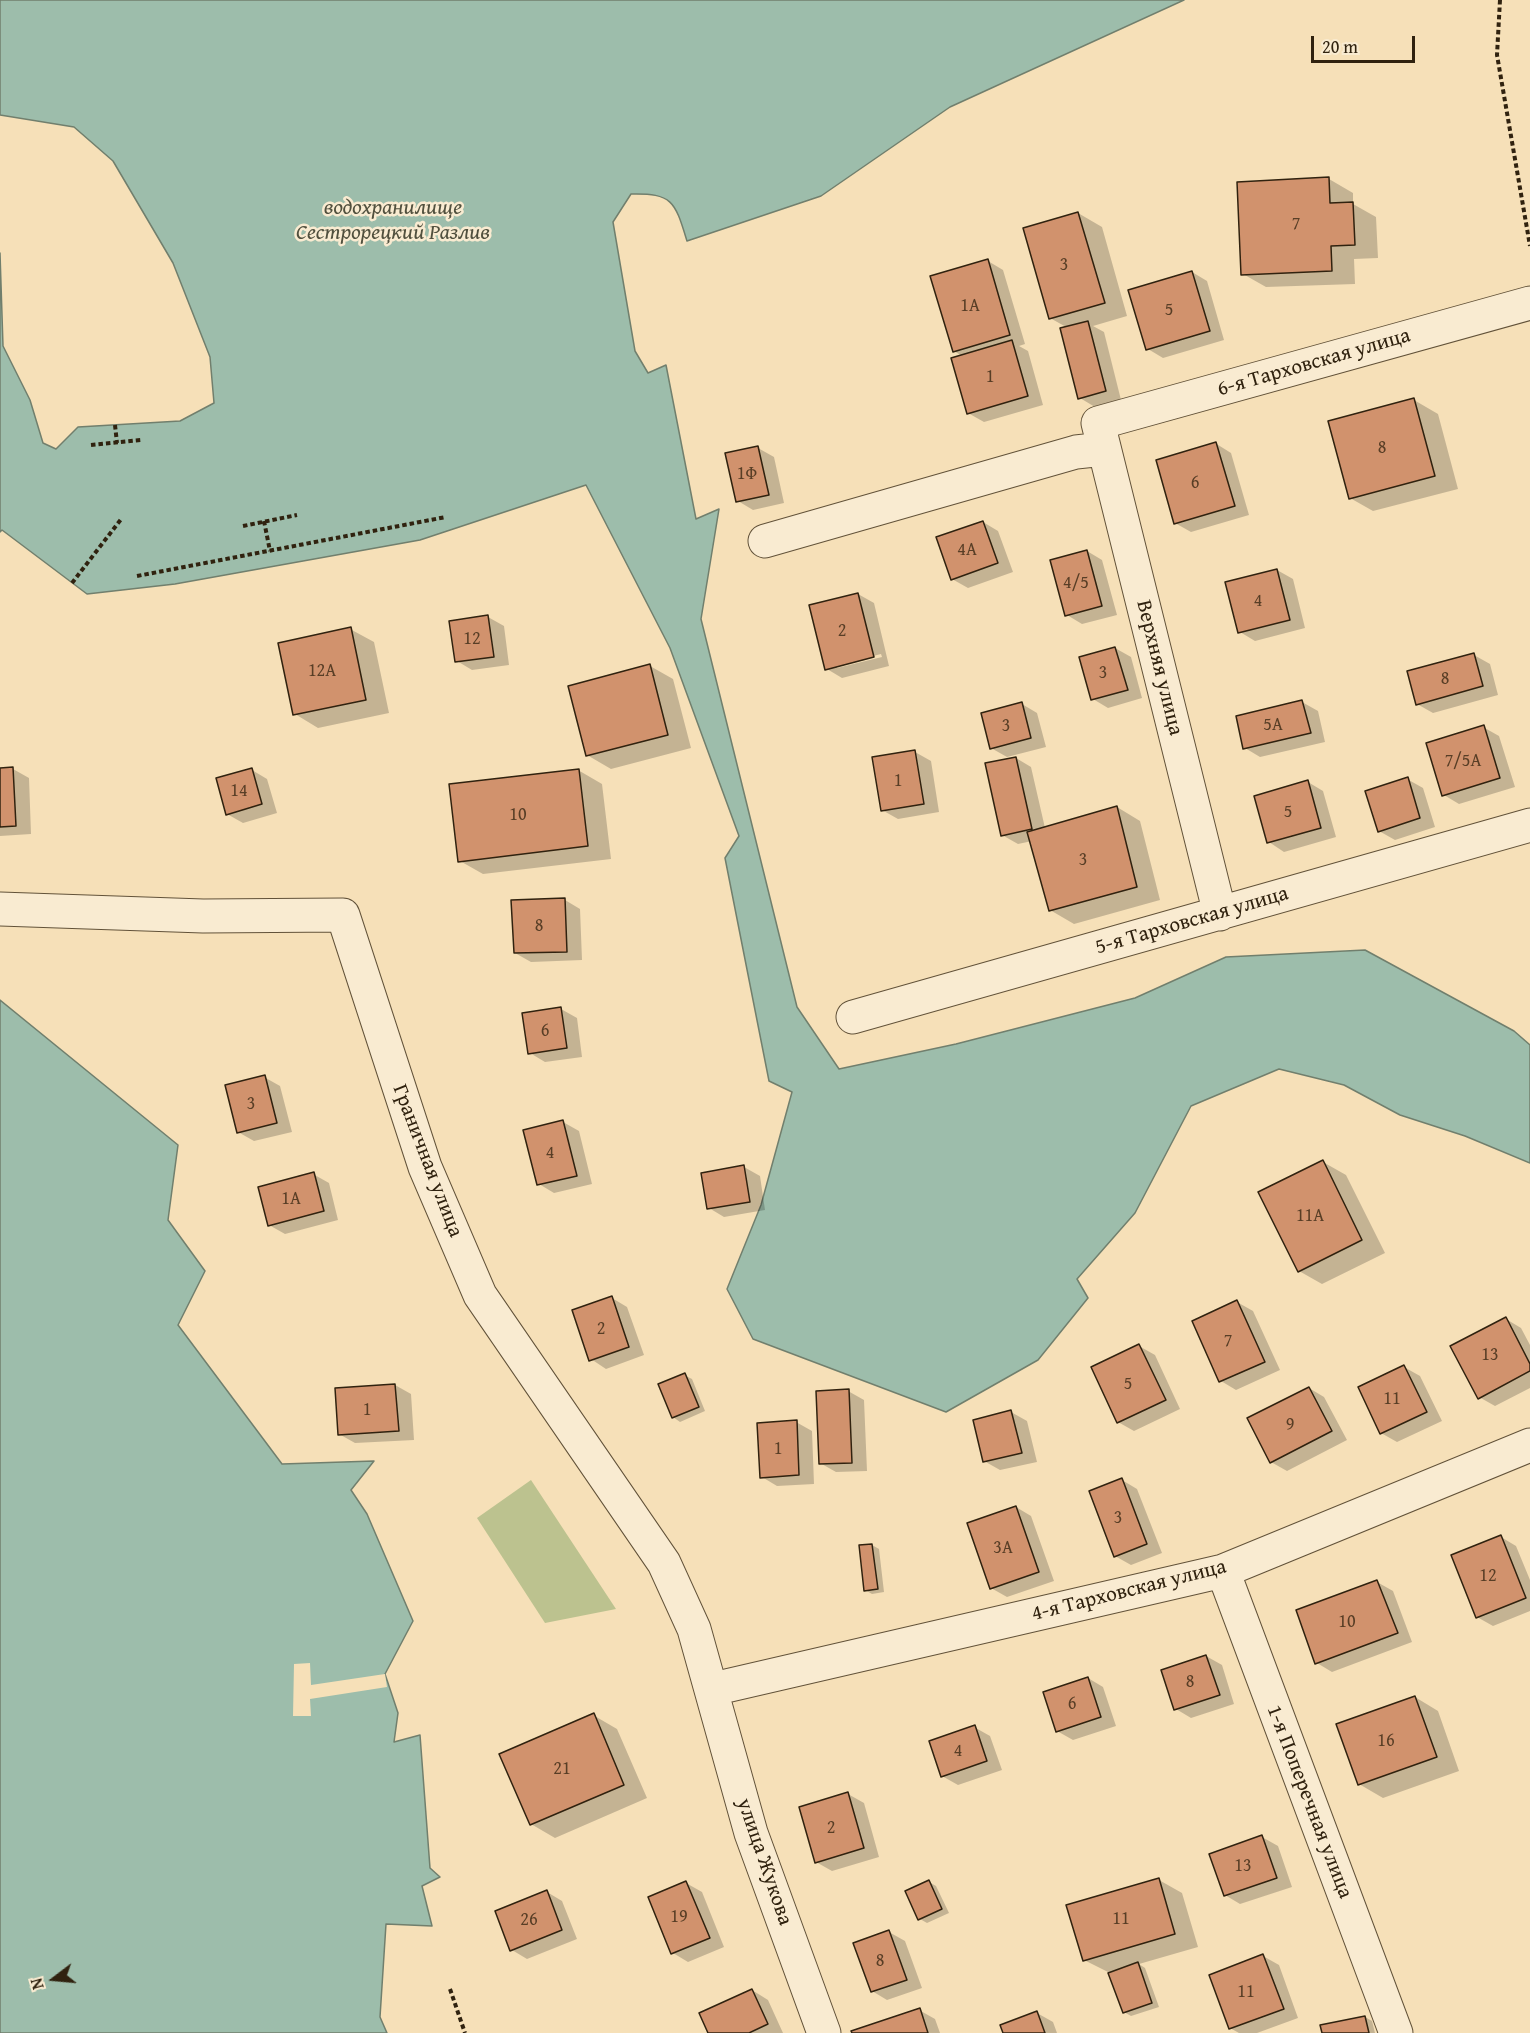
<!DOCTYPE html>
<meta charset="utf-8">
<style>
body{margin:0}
#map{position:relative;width:1530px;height:2033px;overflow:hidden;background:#f6e0b8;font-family:"Gentium Book Plus",serif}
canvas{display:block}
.north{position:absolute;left:24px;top:1949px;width:60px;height:60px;-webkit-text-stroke:4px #f9ebd1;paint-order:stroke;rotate:254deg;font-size:16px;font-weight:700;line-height:24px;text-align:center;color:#30220f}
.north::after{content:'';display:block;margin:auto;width:21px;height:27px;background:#30220f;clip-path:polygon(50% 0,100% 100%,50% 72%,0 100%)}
.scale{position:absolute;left:1311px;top:36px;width:104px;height:27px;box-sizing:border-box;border:3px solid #30220f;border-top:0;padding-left:8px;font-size:18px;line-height:21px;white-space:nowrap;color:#30220f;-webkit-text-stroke:4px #f9ebd1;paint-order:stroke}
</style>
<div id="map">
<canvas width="1530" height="2033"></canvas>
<div class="north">N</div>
<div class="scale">20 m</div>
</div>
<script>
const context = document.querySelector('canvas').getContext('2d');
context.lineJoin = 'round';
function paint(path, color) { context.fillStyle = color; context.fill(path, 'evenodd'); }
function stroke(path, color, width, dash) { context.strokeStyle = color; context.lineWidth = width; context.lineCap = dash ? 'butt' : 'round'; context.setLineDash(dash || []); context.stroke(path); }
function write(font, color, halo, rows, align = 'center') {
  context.font = font + ' "Gentium Book Plus",serif'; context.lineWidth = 5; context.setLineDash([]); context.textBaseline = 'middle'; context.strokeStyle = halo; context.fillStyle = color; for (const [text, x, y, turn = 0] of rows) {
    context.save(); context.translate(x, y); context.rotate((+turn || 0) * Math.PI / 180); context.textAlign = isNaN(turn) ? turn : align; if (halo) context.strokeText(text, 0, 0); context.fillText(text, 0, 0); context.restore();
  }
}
paint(new Path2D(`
 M531 1480 616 1609 545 1623 477 1518Z`), '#bcc28f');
const water = new Path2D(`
 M0 0H1184L950 107 821 196 687 241C675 202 673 193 631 194L613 222 635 351 648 373 666 365 696 519 719 509 701 619 797 1007 839 1069 956 1044 1135 998 1226 957 1365 950 1514 1031 1530 1045V1163L1465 1136 1400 1115 1344 1085 1279 1069 1191 1106 1135 1213 1077 1279 1088 1298 1038 1360 946 1412 753 1339 727 1289 761 1205 792 1092 769 1081 725 858 739 836 670 648 586 485 420 540 175 584 87 594 2 530 0 532V253L3 346 30 400 43 443 56 449 78 427 180 421 214 403 210 357 173 263 113 161 74 127 0 115Z
 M0 1000 178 1145 168 1220 205 1271 178 1325 282 1464 374 1461 351 1490 367 1514 413 1621 385 1674 398 1713 394 1742 420 1735 430 1868 440 1877 422 1886 432 1926 386 1924 380 2017 387 2033H0Z`);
paint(water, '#9dbdab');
stroke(water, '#717f6d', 1.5);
paint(new Path2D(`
 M310 1663 311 1685 385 1674 387 1687 310 1699 311 1716H293L294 1664Z`), '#f6e0b8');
paint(new Path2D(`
 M1329 179 1353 193V204L1376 217 1378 258 1354 259 1355 284 1266 287 1243 274Z
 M1078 213 1102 227 1127 316 1093 326 1104 332 1121 400 1095 407 1080 398 1068 328 1050 318Z
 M988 261 1003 270 1025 344 1019 346 1028 351 1043 405 984 422 968 413 962 356 954 351Z
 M1192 272 1207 281 1224 340 1163 358 1148 349Z
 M1414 400 1438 414 1458 489 1373 511 1350 498Z
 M1215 443 1231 453 1249 515 1191 532 1175 523Z
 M758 448 774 457 784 503 753 510 738 501Z
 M983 522 998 531 1013 572 968 588 952 579Z
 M1087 551 1102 560 1117 615 1082 624 1067 615Z
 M1277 570 1293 579 1305 628 1255 641 1240 632Z
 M858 594 874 603 889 666 842 678 827 669ZM881 654 882 657 837 668V665Z
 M488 617 504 626 509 665 472 670 457 661Z
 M350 629 374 642 389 713 318 728 295 714Z
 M1115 648 1131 657 1142 698 1108 708 1093 699Z
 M1474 655 1490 664 1498 695 1433 713 1417 704Z
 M650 666 673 679 691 748 611 769 587 755Z
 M1302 702 1318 711 1325 742 1260 757 1245 748Z
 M1022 704 1037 713 1046 747 1007 757 991 748Z
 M1483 727 1499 736 1515 787 1459 804 1444 795Z
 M915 752 931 761 939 812 898 819 882 810Z
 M1016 758 1031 767 1045 828 1117 807 1140 821 1160 900 1074 924 1050 910 1032 841 1018 844 1002 835Z
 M13 769 29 778 31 834 0 836V770Z
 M252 770 267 779 277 813 243 823 227 814Z
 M578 770 602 784 611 859 483 874 460 861Z
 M1407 779 1423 788 1435 827 1395 840 1379 831Z
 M1308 782 1323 791 1336 837 1284 852 1269 842Z
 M565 900 580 909 582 960 531 962 515 953Z
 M561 1009 577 1018 582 1057 545 1062 530 1053Z
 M264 1077 280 1086 292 1132 254 1141 238 1132Z
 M563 1122 579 1131 592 1184 554 1193 539 1184Z
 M1323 1162 1346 1175 1385 1253 1322 1284 1299 1271Z
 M744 1167 760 1176 765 1210 724 1217 709 1208Z
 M313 1174 329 1183 338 1220 285 1234 269 1225Z
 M612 1298 627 1307 644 1355 606 1369 591 1359Z
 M1237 1302 1253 1311 1280 1370 1236 1390 1221 1381Z
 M1506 1319 1521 1328 1530 1345V1388L1495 1406 1479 1397Z
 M1139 1346 1155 1355 1180 1409 1134 1431 1118 1422Z
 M1404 1367 1420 1376 1442 1421 1397 1442 1381 1433Z
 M684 1375 692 1379 705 1411 680 1422 673 1417Z
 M395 1385 411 1394 414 1440 355 1443 339 1434Z
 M1309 1388 1324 1397 1347 1440 1287 1471 1271 1462Z
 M848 1391 864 1400 867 1471 836 1472 820 1463Z
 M1011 1412 1027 1421 1037 1462 1000 1470 984 1461Z
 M796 1422 812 1431 814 1484 777 1486 762 1477Z
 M1122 1480 1137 1489 1162 1553 1131 1565 1115 1556Z
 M1016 1507 1031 1516 1054 1581 1007 1597 991 1588Z
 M1501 1537 1516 1546 1530 1580V1611L1493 1626 1477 1617Z
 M872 1545 879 1549 884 1592 872 1594 865 1590Z
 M1377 1582 1393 1591 1412 1642 1332 1672 1317 1663Z
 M1206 1656 1222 1665 1234 1704 1191 1718 1176 1709Z
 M1088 1678 1103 1687 1116 1726 1073 1740 1057 1731Z
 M1415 1697 1438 1711 1459 1771 1383 1798 1359 1784Z
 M593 1715 617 1729 647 1798 555 1838 531 1824Z
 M974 1727 990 1736 1002 1770 958 1785 942 1776Z
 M848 1794 864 1803 879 1857 832 1871 816 1862Z
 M1262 1837 1278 1846 1292 1887 1240 1904 1225 1895Z
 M1159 1880 1182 1893 1198 1947 1139 1964 1145 1968 1159 2007 1131 2016 1124 2012 1110 1973 1084 1960Z
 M929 1882 936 1886 949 1913 927 1923 920 1919Z
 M686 1883 702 1892 724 1947 688 1962 673 1953Z
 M547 1892 562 1901 577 1939 527 1959 512 1950Z
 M889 1932 905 1941 922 1988 887 2000 872 1991Z
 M1263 1956 1279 1965 1298 2018 1257 2033H1239L1230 2028Z
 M752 1990 768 2000 783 2033H710Z
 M919 2010 935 2019 940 2033H854Z
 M1037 2013 1053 2022 1057 2033H1004Z
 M1365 2017 1372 2021 1375 2033H1323Z`), '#0003');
const building = new Path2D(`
 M1329 177 1330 203 1353 202 1355 245 1331 246 1332 271 1241 275 1237 182Z
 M1078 212 1105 303 1049 319 1023 228Z
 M988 259 1010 335 953 352 930 276Z
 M1192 271 1210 331 1146 350 1128 290Z
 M1088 321 1106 391 1078 399 1060 328Z
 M1012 340 1028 396 967 414 951 358Z
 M1414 398 1435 476 1349 499 1328 421Z
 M1216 442 1235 506 1174 524 1156 460Z
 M758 446 769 495 736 502 725 453Z
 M983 521 998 563 951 580 936 537Z
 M1087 550 1102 606 1065 616 1050 560Z
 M1277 569 1290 620 1238 633 1225 582Z
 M858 593 874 657 825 670 809 605Z
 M488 615 494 657 455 662 449 621Z
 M351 627 366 700 293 715 278 643Z
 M1115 647 1128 690 1091 700 1079 657Z
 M1474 653 1483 686 1416 705 1407 671Z
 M650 664 668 735 586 756 568 686Z
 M1302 700 1311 733 1243 749 1236 716Z
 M1022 702 1031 738 990 749 981 713Z
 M1484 725 1500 778 1442 796 1426 743Z
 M915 750 924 804 881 811 872 757Z
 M1016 757 1032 829 1001 836 985 763Z
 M13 767 16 826 0 827V768Z
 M252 768 262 804 226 815 216 778Z
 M579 769 588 846 458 862 449 784Z
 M1408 777 1420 818 1378 832 1365 791Z
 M1308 780 1321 828 1267 843 1254 796Z
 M1117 806 1137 887 1049 911 1027 832Z
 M565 898 567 952 514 953 511 900Z
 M561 1007 567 1048 528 1054 522 1013Z
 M265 1075 277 1123 237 1133 225 1085Z
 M563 1120 577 1176 537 1185 523 1130Z
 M1323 1160 1362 1240 1298 1272 1258 1192Z
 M744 1165 750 1202 707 1209 701 1173Z
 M314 1172 324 1211 268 1226 258 1187Z
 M612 1296 629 1347 589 1361 572 1310Z
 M1237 1300 1265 1362 1219 1382 1192 1321Z
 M1506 1317 1530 1364V1371L1478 1399 1450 1346Z
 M1139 1344 1166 1400 1117 1423 1091 1367Z
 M1404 1365 1427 1412 1380 1434 1358 1387Z
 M685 1373 699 1407 672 1418 658 1384Z
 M395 1384 399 1431 338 1435 335 1388Z
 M1309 1387 1332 1431 1270 1463 1247 1418Z
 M849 1389 852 1463 819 1464 816 1391Z
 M1011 1410 1022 1453 983 1462 973 1420Z
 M797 1420 799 1475 760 1478 757 1423Z
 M1122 1478 1147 1544 1114 1557 1089 1491Z
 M1016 1506 1039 1572 990 1589 967 1523Z
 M1501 1535 1526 1598 1476 1618 1451 1555Z
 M872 1544 878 1589 864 1591 859 1545Z
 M1377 1580 1398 1633 1315 1664 1296 1610Z
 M1206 1655 1220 1695 1174 1710 1161 1670Z
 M1088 1677 1101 1717 1056 1732 1043 1692Z
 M1415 1696 1437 1757 1358 1785 1336 1724Z
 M594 1713 624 1785 530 1825 499 1754Z
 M975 1725 987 1761 941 1777 929 1741Z
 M848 1792 864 1848 815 1863 799 1807Z
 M1262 1835 1277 1878 1224 1896 1209 1854Z
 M1159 1878 1175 1934 1083 1961 1066 1905Z
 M929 1880 942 1909 918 1920 905 1891Z
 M686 1881 710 1938 671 1954 648 1897Z
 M547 1890 562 1930 510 1951 495 1911Z
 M889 1930 907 1980 871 1992 853 1943Z
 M1263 1954 1284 2009 1229 2029 1209 1975Z
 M1138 1962 1152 2003 1123 2013 1108 1973Z
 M752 1989 768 2024 749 2033H708L699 2013Z
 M920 2008 928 2033H852L851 2031Z
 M1037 2011 1045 2033H1003L1000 2025Z
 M1365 2016 1369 2033H1322L1320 2025Z`);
paint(building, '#d1926d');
stroke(building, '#30220f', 1.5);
const minor = new Path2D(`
 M765 541 1076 452 1104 449
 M0 909 203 916 343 915 425 1167 480 1295 664 1563 694 1629 751 1833 824 2033
 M1220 914 1098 423 1530 303
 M853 1017 1530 825
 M1223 1571 1396 2033
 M713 1689 1223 1571 1530 1445`);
stroke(minor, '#625239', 35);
stroke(new Path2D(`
 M1500 0 1497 55 1530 246
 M115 425 117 443
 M91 445 141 440
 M264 521 270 551
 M243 526 297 515
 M137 576 446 517
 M72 583 122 518
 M450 1989 465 2033`), '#30220f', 4, [4.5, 3]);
stroke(minor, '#f9ebd1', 33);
write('18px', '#583e26', null, [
 ["7",1296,224],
 ["3",1064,265],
 ["1А",970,306],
 ["5",1169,310],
 ["1",990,377],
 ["8",1382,448],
 ["1Ф",747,474],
 ["6",1195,483],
 ["4А",967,550],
 ["4/5",1076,583],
 ["4",1258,601],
 ["2",842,631],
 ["12",472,639],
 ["12А",322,671],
 ["3",1103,673],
 ["8",1445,679],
 ["5А",1273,725],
 ["3",1006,726],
 ["7/5А",1463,761],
 ["1",898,781],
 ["14",239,791],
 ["5",1288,812],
 ["10",518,815],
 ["3",1083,860],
 ["8",539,926],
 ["6",545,1031],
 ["3",251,1104],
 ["4",550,1153],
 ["1А",291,1199],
 ["11А",1310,1216],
 ["2",601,1329],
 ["7",1228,1341],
 ["13",1490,1355],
 ["5",1128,1384],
 ["11",1392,1399],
 ["1",367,1410],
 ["9",1290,1425],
 ["1",778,1449],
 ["3",1118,1518],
 ["3А",1003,1548],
 ["12",1488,1576],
 ["10",1347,1622],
 ["8",1190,1682],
 ["6",1072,1704],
 ["16",1386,1741],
 ["4",958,1751],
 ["21",562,1769],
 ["2",831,1828],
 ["13",1243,1866],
 ["19",679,1917],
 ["11",1121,1919],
 ["26",529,1920],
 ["8",880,1961],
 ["11",1246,1992]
]);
write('21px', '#30220f', '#f9ebd1', [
 ["6-я Тарховская улица",1314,363,-16],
 ["Верхняя улица",1159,668,76],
 ["5-я Тарховская улица",1192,921,-16],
 ["Граничная улица",427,1161,69],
 ["4-я Тарховская улица",1129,1591,-14],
 ["1-я Поперечная улица",1309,1802,69],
 ["улица Жукова",764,1862,71]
]);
write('italic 22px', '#51503e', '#f9ebd1', [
 ["водохранилище",393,208],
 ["Сестрорецкий Разлив",393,233]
]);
</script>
